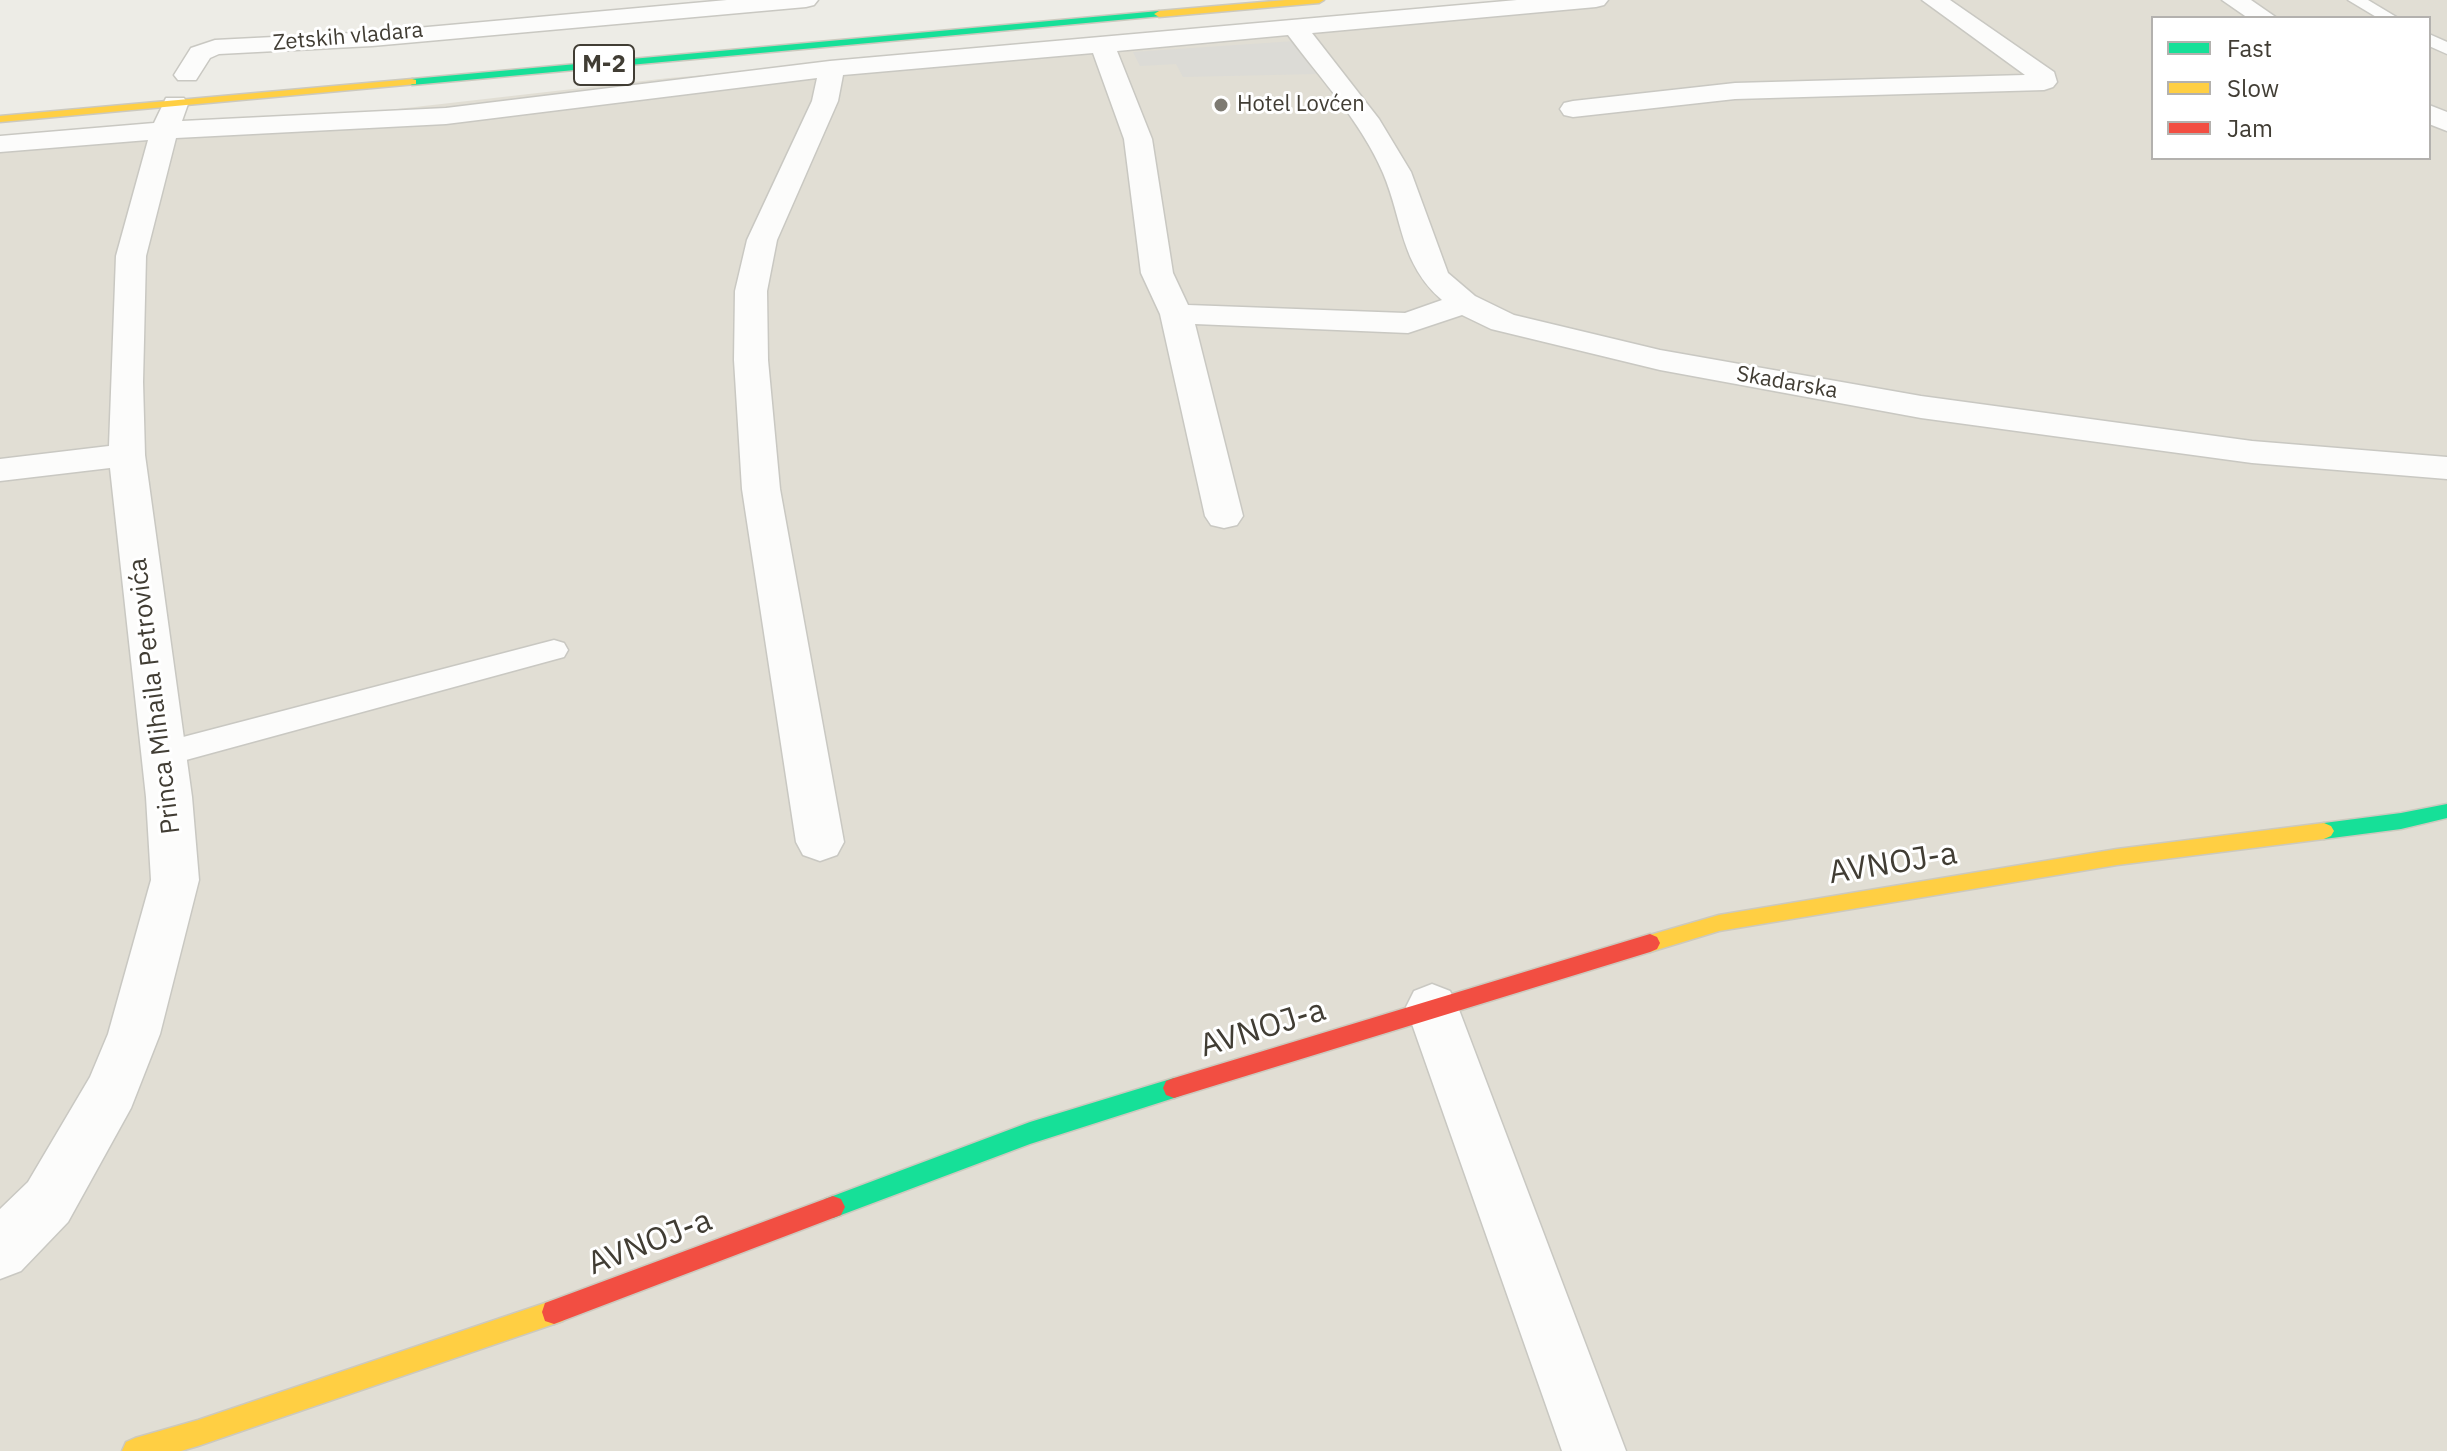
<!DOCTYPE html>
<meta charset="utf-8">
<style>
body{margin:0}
#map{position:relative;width:2447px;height:1451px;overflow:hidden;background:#edece6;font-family:"IBM Plex Sans",sans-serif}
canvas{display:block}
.legend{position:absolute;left:2151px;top:16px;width:280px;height:144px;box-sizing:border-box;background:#fff;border:2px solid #b3b1ae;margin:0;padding:10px 14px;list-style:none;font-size:24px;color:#413d34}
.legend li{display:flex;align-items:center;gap:16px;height:40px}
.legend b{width:40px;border:2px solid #b3b1ae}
</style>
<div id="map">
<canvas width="2447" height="1451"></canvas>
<ul class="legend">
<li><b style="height:10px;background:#16e098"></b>Fast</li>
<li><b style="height:10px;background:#ffcf43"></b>Slow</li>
<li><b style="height:10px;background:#f24e42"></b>Jam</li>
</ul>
</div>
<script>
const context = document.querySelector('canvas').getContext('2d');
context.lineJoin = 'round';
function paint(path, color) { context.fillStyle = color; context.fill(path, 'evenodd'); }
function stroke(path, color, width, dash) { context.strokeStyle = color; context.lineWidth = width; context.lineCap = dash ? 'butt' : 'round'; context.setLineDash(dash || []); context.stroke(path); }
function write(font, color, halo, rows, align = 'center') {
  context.font = font + ' "IBM Plex Sans",sans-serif'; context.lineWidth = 6; context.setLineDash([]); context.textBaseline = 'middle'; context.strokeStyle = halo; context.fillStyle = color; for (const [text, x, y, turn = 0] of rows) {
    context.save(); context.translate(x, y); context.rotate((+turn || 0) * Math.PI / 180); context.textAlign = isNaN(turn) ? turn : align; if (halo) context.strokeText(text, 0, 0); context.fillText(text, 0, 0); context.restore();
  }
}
paint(new Path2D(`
 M1597 0H2447V1451H0V150L205 131 669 78ZM2153 18H2429V158H2153Z`), '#e1ded4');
paint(new Path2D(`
 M1295 41 1317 74 1183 77 1176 64 1140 66 1133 52Z`), '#dcdbd6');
const lane = new Path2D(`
 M2348 0H2368L2398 18H2378Z
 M2429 34 2447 42V54L2429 46Z
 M554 640 564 643 568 650 564 657 164 766 153 762 149 754 153 746 164 742Z`);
const street = new Path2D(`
 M727 0H818L814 5 806 7 372 46 219 54 210 58 196 80H178L174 75 191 48 215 40 372 32Z
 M1517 0H1608L1604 5 1596 7 1312 33 1379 119 1411 172 1448 273 1475 296 1514 315 1660 350 1921 396 2252 441 2447 457V479L2252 463 1921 418 1660 370 1491 329 1462 315 1408 333 1195 324 1243 516 1237 525 1224 528 1211 525 1205 516 1160 314 1141 273 1124 139 1093 53 843 75 838 101 777 240 767 291 768 360 780 489 844 842 837 855 820 861 803 855 796 842 742 489 734 360 735 291 747 240 812 101 817 78 446 124 176 138 146 256 143 382 145 455 192 797 199 880 160 1034 131 1108 68 1222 21 1271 0 1279V1209L28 1182 90 1077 108 1034 151 880 146 797 110 468 0 481V459L109 446 116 256 148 140 0 152V136L154 123 166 98H184L188 104 182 121 446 108 830 61ZM1288 35C1320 78 1362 123 1383 173 1403 220 1400 264 1442 300L1405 313 1188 305 1173 273 1152 139 1117 51Z
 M1922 0H1950L2054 72 2057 82 2053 87 2044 90 1735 99 1573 117 1564 115 1560 109 1564 103 1573 101 1735 83 2025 75Z
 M2222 0H2251L2277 18H2248Z
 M2429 105 2447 112V131L2429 124Z
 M1432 984 1450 991 1458 1007 1626 1451H1562L1406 1007 1414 991Z`);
const fast = new Path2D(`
 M1159 11 1164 14 1162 16 412 85 407 82 412 79Z
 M2447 804V818L2401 829 2324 839 2317 836 2314 831 2317 826 2324 823 2401 813Z
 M1174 1078 1182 1081 1185 1088 1182 1095 1174 1098 1030 1144 833 1218 825 1215 821 1207 825 1199 1030 1122Z`);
const slow = new Path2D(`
 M1286 0H1324L1319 3 1159 17 1154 14 1159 11Z
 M412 79 416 80V84L0 122V116Z
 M2324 823 2331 826 2334 831 2331 836 2324 839 2117 865 1719 931 1650 952 1643 949 1640 943 1643 937 1719 915 2117 849Z
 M554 1300 563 1303 566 1312 563 1321 554 1324 198 1446 181 1451H122L126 1442 135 1438 198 1420Z`);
const jam = new Path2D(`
 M1650 934 1657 937 1660 943 1657 949 1650 952 1174 1098 1166 1095 1163 1088 1166 1081 1174 1078Z
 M833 1196 841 1199 845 1207 841 1215 554 1324 545 1321 542 1312 545 1303Z`);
stroke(lane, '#c9c8c2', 3);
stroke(street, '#c9c8c2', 3);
stroke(fast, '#ccc9be', 3);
stroke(slow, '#ccc9be', 3);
stroke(jam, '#ccc9be', 3);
paint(lane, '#fcfcfb');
paint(street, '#fcfcfb');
paint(fast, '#16e098');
paint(slow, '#ffcf43');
paint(jam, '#f24e42');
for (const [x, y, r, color] of [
 [1221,105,8,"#7d7a72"]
]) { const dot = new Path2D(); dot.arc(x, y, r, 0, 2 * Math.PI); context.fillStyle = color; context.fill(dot); stroke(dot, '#fff', 3); }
write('22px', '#413d34', '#fff', [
 ["Zetskih vladara",348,37,-5],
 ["Skadarska",1787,383,10]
]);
write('22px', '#413d34', '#fff', [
 ["Hotel Lovćen",1237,105]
], 'left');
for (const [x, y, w] of [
 [604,65,60]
]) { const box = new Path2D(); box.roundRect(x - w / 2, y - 20, w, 40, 6); context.fillStyle = '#fff'; context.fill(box); stroke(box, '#413d34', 2); }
write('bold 24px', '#413d34', null, [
 ["M-2",604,65]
]);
write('26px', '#413d34', '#fff', [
 ["Princa Mihaila Petrovića",155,696,-97]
]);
write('32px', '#413d34', '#fff', [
 ["AVNOJ-a",1893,864,-9],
 ["AVNOJ-a",1263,1029,-17],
 ["AVNOJ-a",650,1243,-21]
]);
</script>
